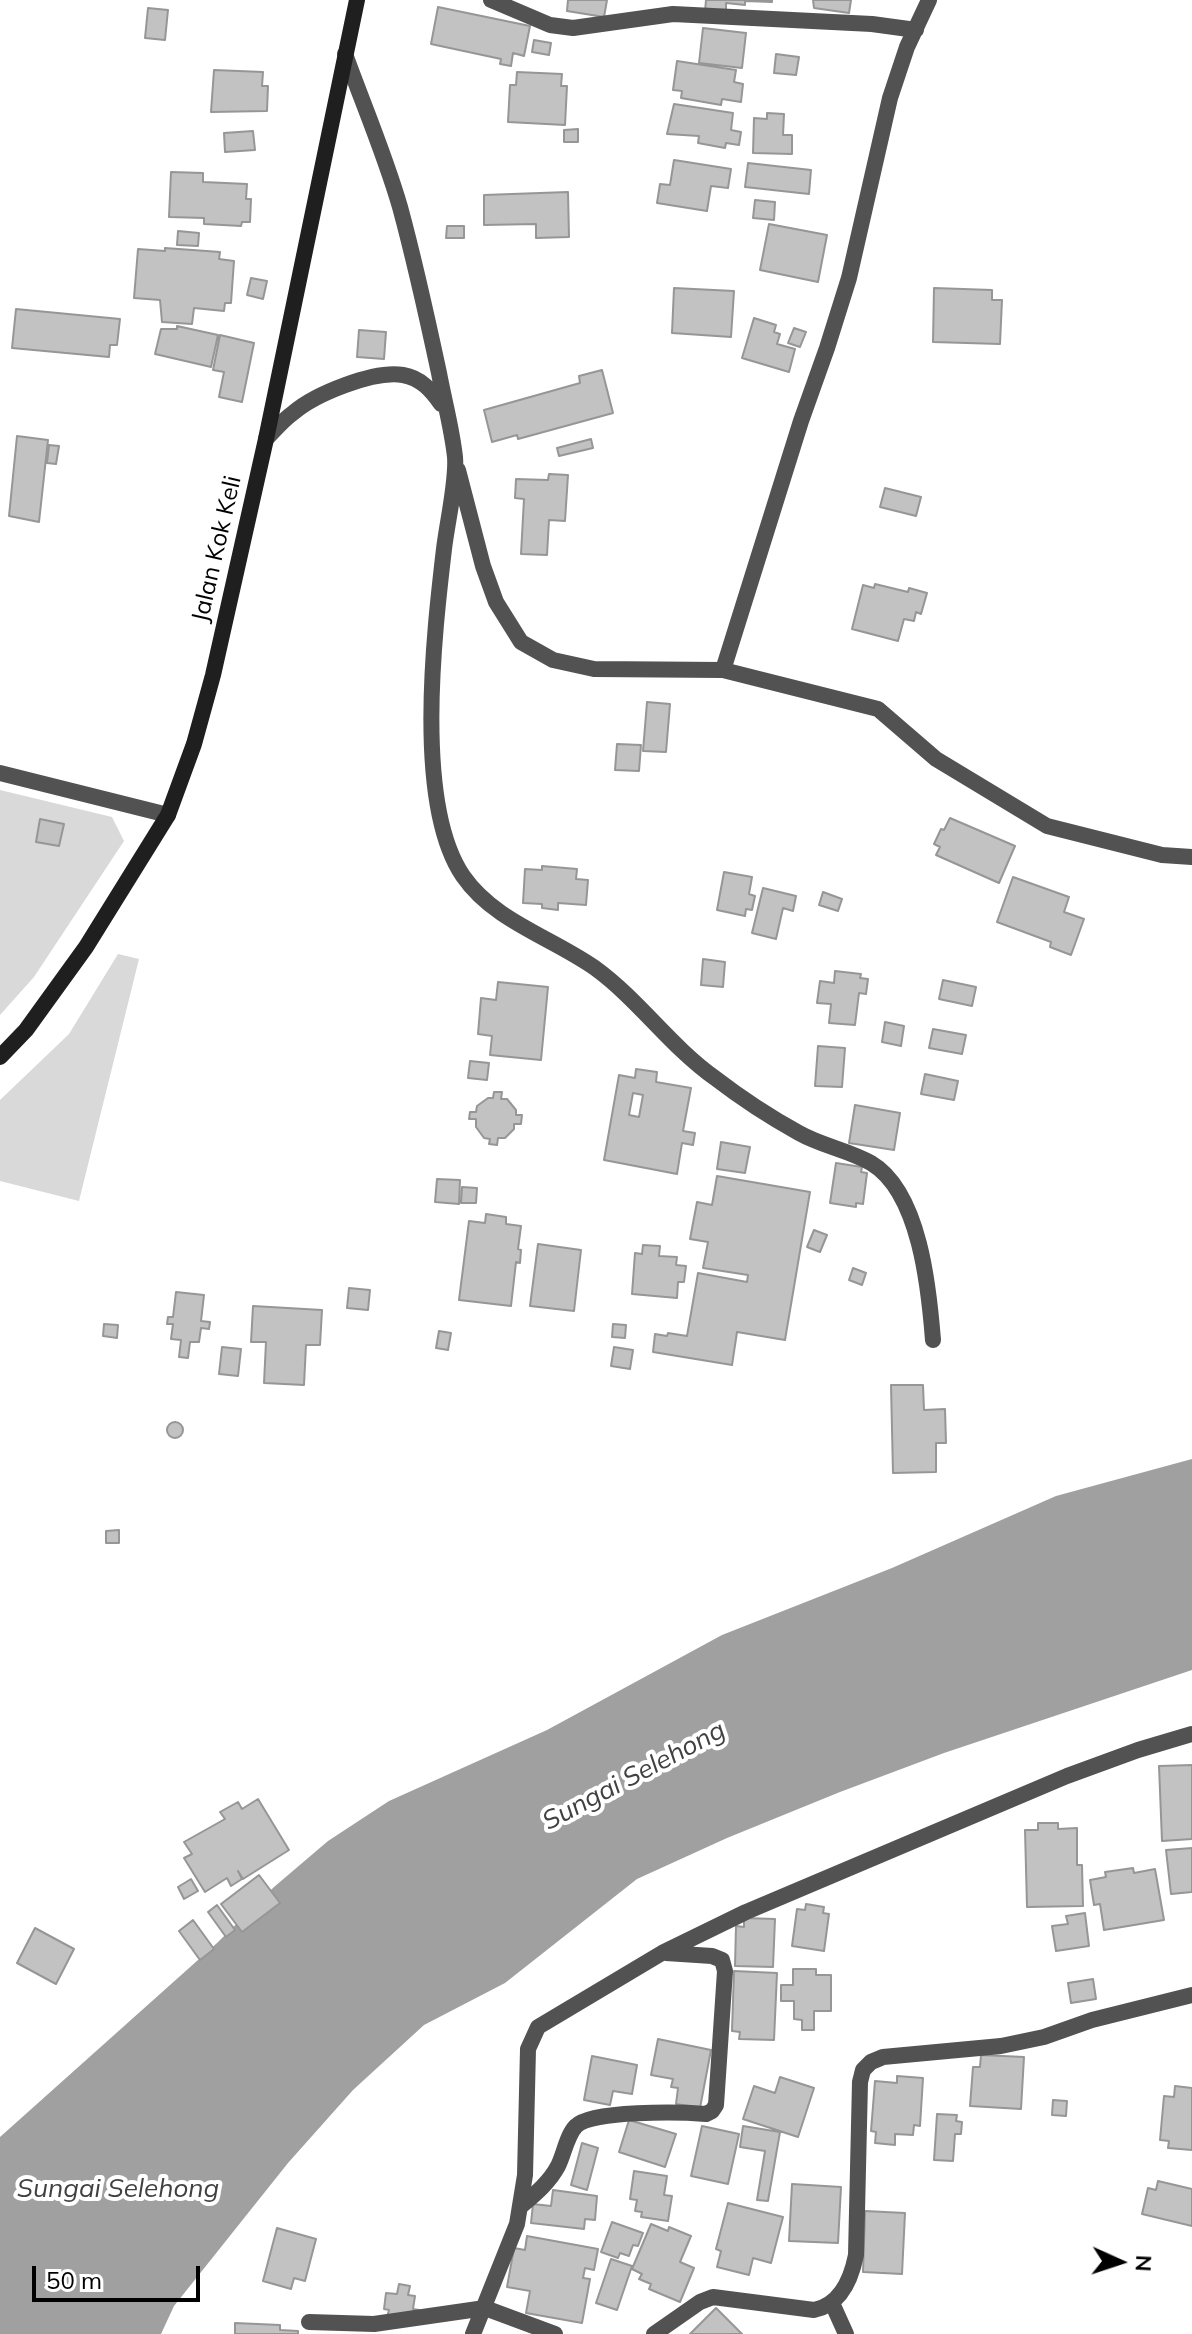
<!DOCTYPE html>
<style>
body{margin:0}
#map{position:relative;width:1192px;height:2334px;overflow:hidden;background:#fff;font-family:Mulish,sans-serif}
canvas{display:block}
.north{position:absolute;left:1080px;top:2222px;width:80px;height:80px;-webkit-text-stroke:6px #fff;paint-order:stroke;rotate:93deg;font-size:22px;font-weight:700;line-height:32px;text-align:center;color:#000}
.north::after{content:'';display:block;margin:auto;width:28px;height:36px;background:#000;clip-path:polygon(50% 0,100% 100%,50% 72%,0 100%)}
.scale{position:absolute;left:32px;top:2266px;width:168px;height:36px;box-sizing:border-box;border:4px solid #000;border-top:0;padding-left:10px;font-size:24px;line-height:28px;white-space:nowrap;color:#000;-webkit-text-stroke:6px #fff;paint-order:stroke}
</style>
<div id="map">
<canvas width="1192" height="2334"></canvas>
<div class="north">N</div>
<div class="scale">50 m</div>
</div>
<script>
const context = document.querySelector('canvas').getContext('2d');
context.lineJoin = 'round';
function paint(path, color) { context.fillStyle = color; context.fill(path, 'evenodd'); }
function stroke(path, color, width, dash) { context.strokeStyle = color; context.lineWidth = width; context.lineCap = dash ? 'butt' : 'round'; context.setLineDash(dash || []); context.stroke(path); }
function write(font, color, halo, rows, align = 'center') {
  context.font = font + ' Mulish,sans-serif'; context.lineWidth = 8; context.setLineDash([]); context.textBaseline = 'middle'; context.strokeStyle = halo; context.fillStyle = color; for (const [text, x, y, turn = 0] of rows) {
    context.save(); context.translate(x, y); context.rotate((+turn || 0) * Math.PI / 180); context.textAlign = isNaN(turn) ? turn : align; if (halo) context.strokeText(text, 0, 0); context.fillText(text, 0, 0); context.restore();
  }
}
paint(new Path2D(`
 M0 790 112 817 124 841 34 977 0 1015Z
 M118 954 139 959 79 1201 0 1181V1100L69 1034Z`), '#d9d9d9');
paint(new Path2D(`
 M1192 1459V1670L944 1753 840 1792 727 1838 637 1879 505 1983 424 2025 353 2090 288 2163 174 2306 161 2334H0V2137L217 1943 274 1887 328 1841 389 1801 547 1730 722 1635 892 1568 1056 1496Z`), '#a0a0a0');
const building = new Path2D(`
 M568 0H607L604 17 567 11Z
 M706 0H772V2L745 1V5L726 3V12L705 11Z
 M813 0H851L849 13 814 8Z
 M438 7 530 26 524 56 513 53 511 66 500 64 501 59 431 44Z
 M148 8 168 10 165 40 145 38Z
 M703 28 746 33 742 68 699 63Z
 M534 40 551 43 549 55 532 52Z
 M776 54 799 57 796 75 774 73Z
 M677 61 736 70 734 82 743 84 741 102 722 99 721 105 681 98 682 91 673 90Z
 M214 70 263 72 262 86H268L267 111 211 112Z
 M517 72 562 74 561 86H567L565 125 508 122 510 85H516Z
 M674 104 733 113 731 130 741 132 739 145 726 143 725 148 698 143 699 136 667 134Z
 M767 113 784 114 783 135H792V154L753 153 754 118 767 119Z
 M578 129V142H564V130Z
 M253 131 255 150 225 152 224 133Z
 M674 160 731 169 728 188 711 186 707 211 657 203 660 184 670 185Z
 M748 163 811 170 809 194 745 187Z
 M171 172 203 173V182L247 184 246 199H251L250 222H242L241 226 204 224V218L169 217Z
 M568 192 569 237 536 238V224L484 225V195Z
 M755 200 775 202 774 220 753 218Z
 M769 224 827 235 818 282 760 270Z
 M447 226H464V238H446Z
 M178 231 199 233 198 246 177 245Z
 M165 248 220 252 219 259 234 261 231 303H225L224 311 194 308 192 324 162 322 160 300 134 298 138 249 165 251Z
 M251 278 267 281 263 299 247 295Z
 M674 288 734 291 731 337 672 333Z
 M934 288 992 290V300H1002L1000 344 933 342Z
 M16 309 120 319 117 345H110L109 357 12 348Z
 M754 318 776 325 774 332 780 334 777 344 795 349 789 372 742 358Z
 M177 326 218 335 211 367 155 354 161 329H177Z
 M794 328 806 332 800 347 788 343Z
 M359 330 386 332 384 359 357 357Z
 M220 335 254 343 242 402 219 397 224 372 213 370Z
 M602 370 613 413 518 439 517 435 492 442 484 410 580 383 579 376Z
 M17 436 48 440 39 522 9 516Z
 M591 439 593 448 559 456 557 448Z
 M49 445 59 446 56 464 47 463Z
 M549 474 568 475 565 521 549 520 547 555 521 554 524 499 515 498 516 479 548 480Z
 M885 488 921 497 916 516 880 507Z
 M875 584 908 592 909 588 927 593 921 614 916 612 914 621 904 619 898 641 852 629 863 585 874 588Z
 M647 702 670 704 666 752 643 751Z
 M617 744 641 745 639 771 615 770Z
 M950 818 1015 846 999 883 936 855 940 847 934 844 941 829 944 830Z
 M40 819 64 824 59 846 36 842Z
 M542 866 577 869 576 879 588 880 586 905 558 903V910L542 908V904L523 903 525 869 542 870Z
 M724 872 752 877 749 894 755 896 752 910 746 909 745 916 717 910Z
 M1013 877 1069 897 1064 912 1084 919 1071 955 1050 947 1051 942 997 922Z
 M763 888 796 896 793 911 783 908 776 939 752 933Z
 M823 892 842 899 838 911 819 905Z
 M703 959 725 962 723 987 701 985Z
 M835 971 861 974 860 978 868 979 866 994 859 993 855 1025 829 1023 831 1004 817 1003 820 981 834 983Z
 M943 980 976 987 972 1006 939 999Z
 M498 982 548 987 541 1060 490 1055 492 1036 478 1034 481 998 496 1000Z
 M885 1022 904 1026 901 1046 882 1042Z
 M933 1029 966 1035 962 1054 929 1048Z
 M818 1046 845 1048 842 1087 815 1086Z
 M470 1061 489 1063 487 1080 468 1078Z
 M636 1069 657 1072 656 1082 691 1088 683 1131 695 1133 693 1145 682 1143 677 1174 604 1160 619 1075 635 1078ZM633 1093 643 1095 639 1117 629 1115Z
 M925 1074 958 1081 954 1100 921 1094Z
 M494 1092H502L501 1099H507L516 1110V1115H522L521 1124H514V1129L505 1138H498L497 1145 489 1144 490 1139 484 1138 476 1127V1119H469L470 1112H476L477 1106 488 1098H493Z
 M855 1105 900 1113 894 1150 849 1143Z
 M721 1142 750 1147 745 1173 717 1169Z
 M836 1163 862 1167 861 1172 867 1173 863 1204 856 1203V1207L830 1203Z
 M717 1176 810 1192 785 1340 737 1332 732 1365 653 1352 655 1334 667 1336 668 1333 687 1336 698 1273 747 1282 748 1275 703 1268 708 1242 690 1239 697 1202 712 1205Z
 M437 1179 460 1180 459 1204 435 1202Z
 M462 1187 477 1188 476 1203H461Z
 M486 1214 506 1217V1224L521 1226 518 1249 521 1250 520 1263 516 1262 511 1306 459 1300 469 1221 485 1223Z
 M814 1230 827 1235 820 1252 807 1247Z
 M538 1244 581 1250 574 1311 530 1306Z
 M643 1245 660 1246 659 1256 677 1257 676 1265 686 1266 684 1282H678L677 1298 632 1294 635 1253 642 1254Z
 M853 1268 866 1273 862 1285 849 1280Z
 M349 1288 370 1290 368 1310 347 1308Z
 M176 1292 204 1295 201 1321 210 1322 209 1329 201 1328 199 1342H190L188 1358 179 1357 181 1340 171 1339 173 1324H167L168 1317H173Z
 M253 1306 322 1310 320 1345H306L304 1385 264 1383 266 1342H251Z
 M104 1324 118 1325 117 1338 103 1336Z
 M613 1324 626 1325 625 1338 612 1337Z
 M439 1331 451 1333 448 1350 436 1348Z
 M222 1347 241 1349 238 1376 219 1374Z
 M614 1347 633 1350 630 1369 611 1366Z
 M891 1385H923L924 1410 945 1409 946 1443H936V1472L893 1473Z
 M167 1430a8 8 0 1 1 16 0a8 8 0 1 1-16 0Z
 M119 1530V1543H106V1531Z
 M1192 1765V1839L1162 1841 1159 1766Z
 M258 1799 289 1850 243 1879 238 1871 242 1879 231 1886 227 1878 205 1892 184 1858 192 1854 184 1842 225 1819 220 1812 238 1802 242 1809Z
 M1038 1823H1058V1829L1077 1828V1865H1082L1083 1906 1027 1907 1025 1830H1038Z
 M1192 1848V1892L1171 1894 1166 1850Z
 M1133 1868 1134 1873 1155 1869 1164 1920 1104 1930 1100 1904 1094 1905 1090 1880 1106 1877 1105 1872Z
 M259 1875 280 1903 242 1932 221 1904Z
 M191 1879 198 1891 184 1899 178 1887Z
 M806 1904 824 1907 823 1913 829 1914 824 1951 792 1946 797 1909 805 1910Z
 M217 1905 235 1930 226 1937 208 1912Z
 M1085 1913 1089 1946 1056 1951 1052 1926 1068 1924 1066 1916Z
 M744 1918 775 1919 773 1967 735 1966 736 1926 744 1927Z
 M193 1920 214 1949 200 1960 179 1931Z
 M35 1928 74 1949 56 1984 17 1963Z
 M793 1969H816V1975H831V2011H814V2030H802V2020L794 2019V2001H781V1985H793Z
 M734 1971 777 1973 774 2040 739 2039 740 2032 732 2031Z
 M1093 1979 1096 1999 1071 2003 1068 1983Z
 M658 2039 711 2050 700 2108 676 2104 678 2088 671 2087 673 2079 651 2075Z
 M981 2055 1024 2057 1021 2109 970 2106 973 2067H980Z
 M592 2056 637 2065 632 2094 613 2091 610 2105 584 2100Z
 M897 2076 923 2078 920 2126 914 2125 913 2135 895 2134V2145L875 2143 876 2132 871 2131 875 2081 897 2083Z
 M780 2077 814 2088 798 2137 743 2119 754 2086 775 2093Z
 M1175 2086 1192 2088V2150L1168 2148 1169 2141 1160 2140 1164 2096 1174 2097Z
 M1053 2100 1067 2101 1066 2116 1052 2115Z
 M937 2114 957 2115 956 2121 962 2122 961 2134H955L953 2161 934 2160Z
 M629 2120 676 2134 665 2167 619 2152Z
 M702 2126 739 2134 728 2184 691 2176Z
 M743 2126 780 2132 768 2201 757 2200 765 2151 740 2147Z
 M582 2143 598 2148 587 2190 571 2185Z
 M634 2171 667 2176 664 2195 672 2196 668 2221 641 2217 642 2212 635 2211 637 2200 630 2199Z
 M1158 2181 1192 2189V2226L1142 2214 1148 2188 1156 2190Z
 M792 2184 841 2187 838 2243 789 2241Z
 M553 2190 597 2196 595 2220 585 2219 584 2229 531 2223 533 2204 551 2206Z
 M728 2203 783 2217 771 2263 753 2258 749 2275 717 2267 721 2251 716 2249Z
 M865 2211 905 2213 902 2274 863 2272Z
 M612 2222 643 2233 638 2246 633 2245 629 2256 620 2253 618 2258 601 2252Z
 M651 2224 668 2231 669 2227 691 2236 680 2262 694 2268 680 2302 649 2289 651 2284 639 2279 642 2274 632 2269Z
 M277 2228 316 2239 305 2281 294 2278 291 2289 263 2281Z
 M527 2236 598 2249 594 2270 585 2268 583 2278 590 2279 582 2323 526 2313 530 2291 507 2287 514 2248 525 2250Z
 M611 2259 632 2266 617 2310 596 2303Z
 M399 2284 410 2286 408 2295 415 2296 413 2309 419 2310 387 2317 389 2310 384 2309 386 2293 397 2294Z
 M716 2308 742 2334H690Z
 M235 2323 280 2325V2330L298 2331V2334H235Z`);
paint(building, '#c2c2c2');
stroke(building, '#969696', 2);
stroke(new Path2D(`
 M491 0 550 25 573 28 673 14 872 24 916 30
 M345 54C363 104 385 155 400 207 415 262 427 317 439 373 444 400 452 429 455 457 457 481 447 523 444 549 434 634 414 804 463 876 494 921 551 937 595 968 639 1000 671 1047 715 1078 741 1098 770 1117 799 1133 822 1146 848 1150 871 1163 920 1192 929 1289 933 1340
 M266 439C275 430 283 420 293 413 315 394 374 370 403 375 421 378 432 391 441 404
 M458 470 483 566 496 602 521 642 553 660 594 669 723 670 878 709 936 759 1047 826 1162 855 1192 857
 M723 670 801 421 827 348 849 278 890 98 907 47 929 0
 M0 773 168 815
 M520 2207C534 2195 549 2183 558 2166 564 2154 567 2135 576 2126 591 2110 681 2112 706 2114L712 2111 716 2105 725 1971 722 1960 712 1956 666 1953
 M832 2303 846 2334
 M309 2322 374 2324 485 2308 555 2334
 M473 2334 517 2224 525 2175 528 2049 538 2027 662 1953 746 1912 1067 1776 1138 1750 1192 1734
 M654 2334 700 2302 713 2297 814 2310C840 2305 851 2280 856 2255L860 2082 863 2070 871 2062 883 2057 1001 2046 1044 2037 1092 2020 1192 1995`), '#525252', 16);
stroke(new Path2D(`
 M0 1057 26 1030 86 947 168 815 194 744 213 675 266 439 357 0`), '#1f1f1f', 16);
write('24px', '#000', '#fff', [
 ["Jalan Kok Keli",217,549,-77]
]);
write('italic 26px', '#414141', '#fff', [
 ["Sungai Selehong",634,1776,-28],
 ["Sungai Selehong",118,2189]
]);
</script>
